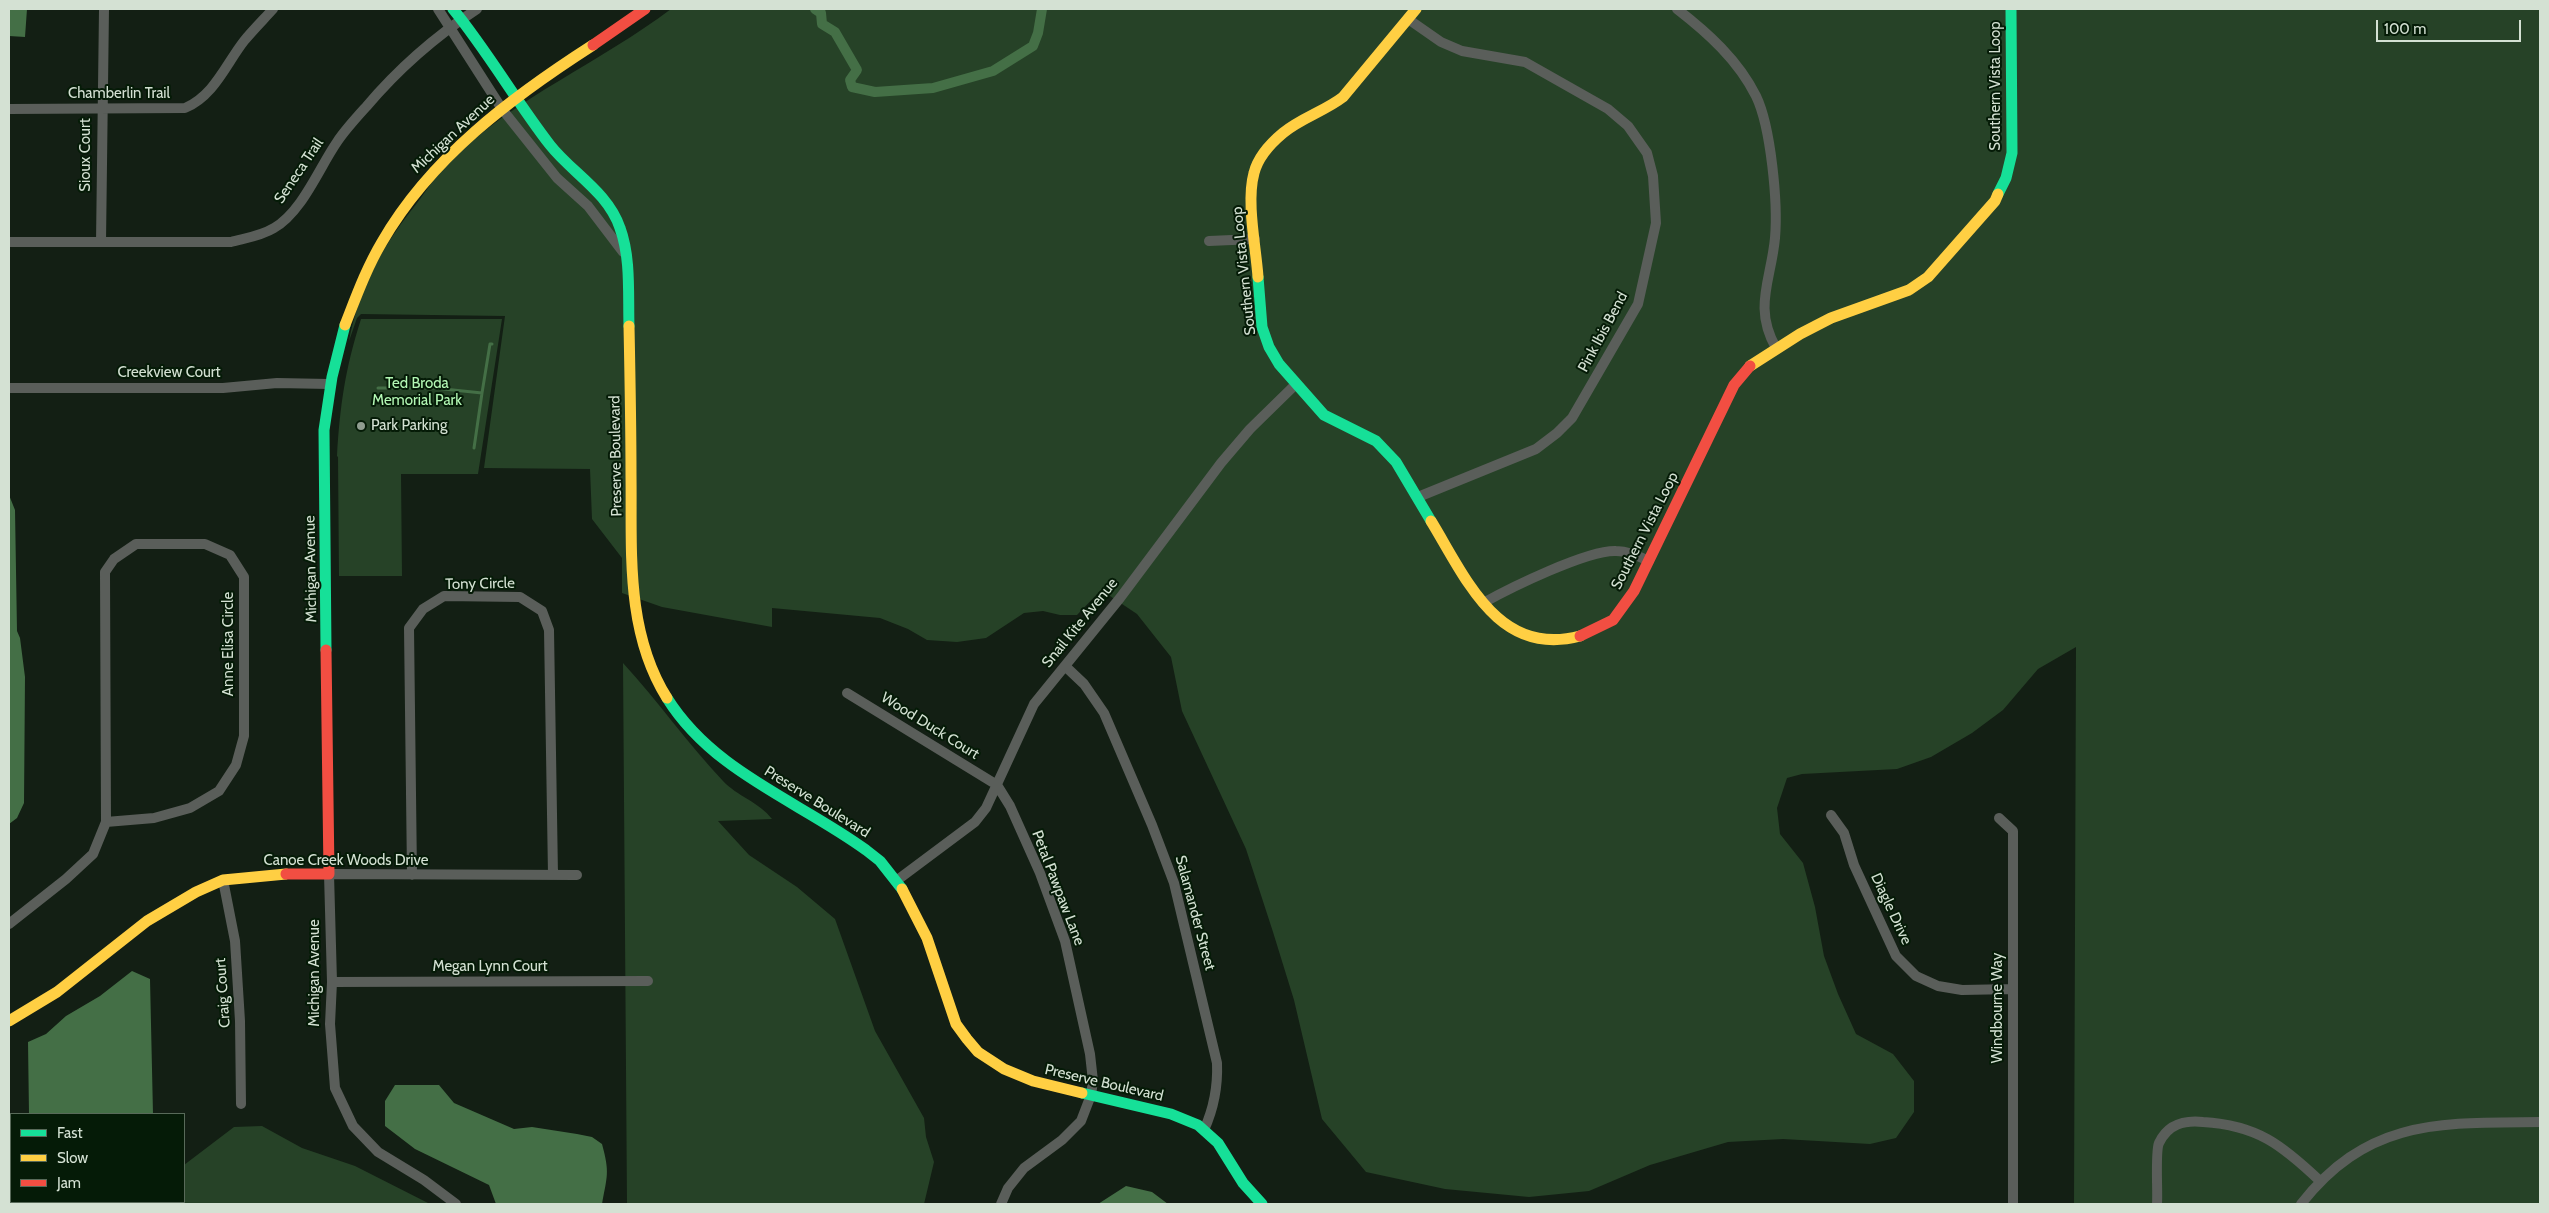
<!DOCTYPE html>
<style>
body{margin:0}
#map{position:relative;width:2549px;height:1213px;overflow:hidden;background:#131f14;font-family:Cabin,sans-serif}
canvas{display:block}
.frame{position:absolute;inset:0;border:10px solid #d4e1d3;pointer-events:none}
.legend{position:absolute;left:10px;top:1113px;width:175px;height:90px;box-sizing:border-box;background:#051b07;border:1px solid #586a59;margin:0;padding:6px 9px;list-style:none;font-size:15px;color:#d4e1d3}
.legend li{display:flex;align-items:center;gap:10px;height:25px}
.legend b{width:25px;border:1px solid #586a59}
.scale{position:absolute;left:2376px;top:20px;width:145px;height:22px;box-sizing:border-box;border:2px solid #d4e1d3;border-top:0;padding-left:6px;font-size:15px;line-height:18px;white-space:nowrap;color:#d4e1d3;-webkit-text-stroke:4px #051b07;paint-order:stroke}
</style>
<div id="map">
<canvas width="2549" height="1213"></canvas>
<div class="frame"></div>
<ul class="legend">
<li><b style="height:6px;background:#16e098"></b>Fast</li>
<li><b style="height:6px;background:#ffcf43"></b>Slow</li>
<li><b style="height:6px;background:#f24e42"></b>Jam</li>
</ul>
<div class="scale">100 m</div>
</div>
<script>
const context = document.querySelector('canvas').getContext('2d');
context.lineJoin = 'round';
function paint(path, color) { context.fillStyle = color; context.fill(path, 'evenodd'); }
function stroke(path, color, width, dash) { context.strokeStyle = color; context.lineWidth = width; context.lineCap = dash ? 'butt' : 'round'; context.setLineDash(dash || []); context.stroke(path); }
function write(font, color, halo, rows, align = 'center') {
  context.font = font + ' Cabin,sans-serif'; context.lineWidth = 4; context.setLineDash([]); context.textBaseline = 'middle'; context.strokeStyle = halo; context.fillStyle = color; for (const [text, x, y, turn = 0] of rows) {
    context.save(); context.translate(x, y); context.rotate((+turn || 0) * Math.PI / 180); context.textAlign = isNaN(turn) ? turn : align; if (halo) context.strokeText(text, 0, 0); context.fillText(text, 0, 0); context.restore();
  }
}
paint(new Path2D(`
 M671 9H2540V1204H2074L2076 647 2038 669 2003 710 1972 733 1931 757 1897 769 1802 774 1787 778 1777 808 1780 834 1803 863 1815 907 1824 956 1838 994 1856 1034 1893 1054 1914 1081V1112L1896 1138 1870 1144 1783 1139 1728 1142 1650 1165 1589 1191 1529 1197 1445 1189 1366 1172 1322 1119 1294 1000 1273 932 1246 849 1182 711 1171 657 1137 614 1101 590 1077 615H1060L1043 611 1024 613 986 638 957 642 927 640 908 629 880 618 772 608V627L662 607 622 593V558L592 519 590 469 484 468 505 316 361 314 357 318 349 341C358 293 380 250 410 212 424 195 436 174 452 159 516 97 601 62 671 9Z
 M361 319H502L478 474H401L402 576H339L338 457 337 456C340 406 345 369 361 319Z
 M623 663C658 701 688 744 723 781 737 796 759 802 772 819L718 821 749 855 797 887 835 919 875 1031 924 1118 926 1137 934 1162 924 1204H627Z
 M262 1126 302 1148 355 1166 430 1204H36L37 1202H184V1165L234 1127Z`), '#264227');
paint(new Path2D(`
 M9 9H27L25 37 9 36Z
 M9 495 15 510 17 631 20 638 25 677 24 803 17 818 9 824Z
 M132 971 150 979 153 1114H29L28 1042 46 1034 66 1016 100 996Z
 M395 1085H439L454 1103 514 1129 532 1127 577 1134 592 1137 602 1144C610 1173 607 1176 602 1204H496L489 1185 415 1149 385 1126V1101Z
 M1126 1186 1152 1192 1168 1204H1098Z`), '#446f46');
stroke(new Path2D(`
 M378 388H434L482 393 490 344H492
 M474 448 482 393`), '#446f46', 3);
stroke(new Path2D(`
 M815 9 821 13 822 24 835 32 857 70 850 80 852 87 875 92 933 88 993 71 1033 46 1038 33 1042 9`), '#446f46', 10);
stroke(new Path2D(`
 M438 9 502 109 557 178 588 206 623 252
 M1677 9C1708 33 1738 60 1756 96 1771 127 1778 203 1775 238 1771 281 1753 307 1776 348
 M1408 19 1441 42 1462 51 1525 62 1608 109 1628 126 1647 153 1653 176 1656 223 1638 304 1572 418 1557 433 1536 449 1418 497
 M9 109 185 108C214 96 226 64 244 41 253 30 264 19 273 9
 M1209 241 1255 239
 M9 242H231C246 238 261 236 274 228 302 212 319 168 337 142 345 130 356 118 366 107 398 69 436 36 477 9
 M101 242 104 9
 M9 388H223L277 383 329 384
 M1483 603C1510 588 1587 550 1616 551 1628 551 1638 556 1649 561
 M1065 666 1084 684 1104 713 1152 825 1174 883 1217 1063C1218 1088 1214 1108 1204 1130
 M847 693 997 785 1010 806 1040 873 1065 941 1090 1054 1093 1081 1091 1095 1081 1121 1062 1140 1024 1168 1008 1188 1001 1204
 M1831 815 1844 833 1854 865 1896 956 1916 976 1938 986 1962 990 2013 989
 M1999 818 2013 831V1204
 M412 875 409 628 423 609 444 596 520 597 542 611 549 630 553 875
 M223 880 235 941 240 1021 241 1104
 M896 881 975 822 986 808 1034 704 1120 598 1221 463 1250 429 1296 384
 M9 924 66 879 93 854 106 822 105 572 114 559 136 544H205L230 555 244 577V736L236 765 219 791 190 808 154 818 106 822
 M332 982 648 981
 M456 1204 424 1180 378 1152 353 1126 335 1088 330 1024 332 982 329 874 577 875
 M2157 1204C2158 1192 2155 1151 2159 1143 2168 1124 2184 1120 2203 1122 2257 1125 2282 1145 2320 1181
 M2301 1204C2369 1118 2440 1123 2540 1122`), '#5a5e5a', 10);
stroke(new Path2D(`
 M453 9C488 52 516 101 550 145 572 173 608 192 620 228 631 258 628 294 629 326
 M1998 194 2006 178 2012 153 2011 9
 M1258 277 1262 327 1269 347 1279 364 1324 415 1376 441 1396 462 1431 521
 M326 650 324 430 332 377 345 325
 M667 698C713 772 799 801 866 850L880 861 902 889
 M1082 1093 1171 1114 1198 1125 1218 1143 1243 1183 1262 1204`), '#16e098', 11);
stroke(new Path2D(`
 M1258 277C1256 247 1246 202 1254 173 1258 157 1271 143 1283 133 1301 118 1325 111 1343 97L1416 9
 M345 325C356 297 366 269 382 242 431 157 512 97 593 45
 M629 326C630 375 631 425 631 475 632 550 625 631 667 698
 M1750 366 1800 334 1831 318 1909 290 1928 277 1995 201 1998 194
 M1431 521C1466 578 1498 658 1580 636
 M902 889 927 938 956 1024 967 1039 978 1052 1004 1069 1033 1081 1082 1093
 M9 1021 57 992 147 921 196 892 223 880 286 874`), '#ffcf43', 11);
stroke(new Path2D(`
 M593 45 645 9
 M1580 636 1613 620 1634 591 1734 385 1750 366
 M286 874H329L326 650`), '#f24e42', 11);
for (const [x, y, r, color] of [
 [361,426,5,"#909d90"]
]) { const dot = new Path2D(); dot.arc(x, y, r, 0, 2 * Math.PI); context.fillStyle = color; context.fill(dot); stroke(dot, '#051b07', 2); }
write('15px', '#d4e1d3', '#051b07', [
 ["Southern Vista Loop",1996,86,-90],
 ["Chamberlin Trail",119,94],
 ["Michigan Avenue",453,134,-43],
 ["Sioux Court",86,155,-90],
 ["Seneca Trail",299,171,-56],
 ["Southern Vista Loop",1244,271,-96],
 ["Pink Ibis Bend",1603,332,-62],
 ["Creekview Court",169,373],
 ["Preserve Boulevard",616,456,-91],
 ["Southern Vista Loop",1645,531,-63],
 ["Michigan Avenue",311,569,-91],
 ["Tony Circle",480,584,-1],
 ["Snail Kite Avenue",1080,623,-51],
 ["Anne Elisa Circle",229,644,-90],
 ["Wood Duck Court",930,726,32],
 ["Preserve Boulevard",817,802,32],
 ["Canoe Creek Woods Drive",346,861],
 ["Petal Pawpaw Lane",1058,888,69],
 ["Diagle Drive",1891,909,65],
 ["Salamander Street",1195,913,75],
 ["Megan Lynn Court",490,967],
 ["Michigan Avenue",315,973,-90],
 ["Craig Court",223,993,-94],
 ["Windbourne Way",1998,1008,-90],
 ["Preserve Boulevard",1104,1083,13]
]);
write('15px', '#b4f9b5', '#051b07', [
 ["Ted Broda",417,384],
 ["Memorial Park",417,401]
]);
write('15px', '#d4e1d3', '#051b07', [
 ["Park Parking",371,426]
], 'left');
</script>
